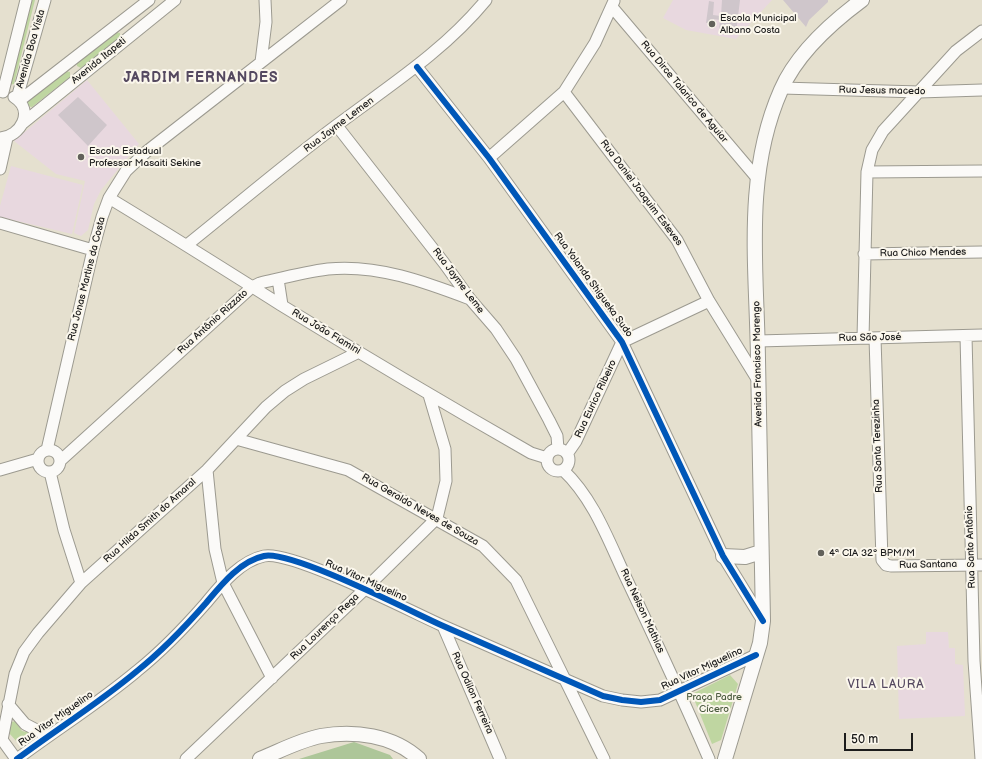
<!DOCTYPE html>
<meta charset="utf-8">
<style>
body{margin:0}
#map{position:relative;width:982px;height:759px;overflow:hidden;background:#e5e0cf;font-family:"Balsamiq Sans",sans-serif}
canvas{display:block}
.scale{position:absolute;left:844px;top:733px;width:69px;height:18px;box-sizing:border-box;border:2px solid #1c1c1c;border-top:0;padding-left:5px;font-size:12px;line-height:14px;white-space:nowrap;color:#1c1c1c;-webkit-text-stroke:3px #fbf7ec;paint-order:stroke}
</style>
<div id="map">
<canvas width="982" height="759"></canvas>
<div class="scale">50 m</div>
</div>
<script>
const context = document.querySelector('canvas').getContext('2d');
context.lineJoin = 'round';
function paint(path, color) { context.fillStyle = color; context.fill(path, 'evenodd'); }
function stroke(path, color, width, dash) { context.strokeStyle = color; context.lineWidth = width; context.lineCap = dash ? 'butt' : 'round'; context.setLineDash(dash || []); context.stroke(path); }
function write(font, color, halo, rows, align = 'center') {
  context.font = font + ' "Balsamiq Sans",sans-serif'; context.lineWidth = 4; context.setLineDash([]); context.textBaseline = 'middle'; context.strokeStyle = halo; context.fillStyle = color; for (const [text, x, y, turn = 0] of rows) {
    context.save(); context.translate(x, y); context.rotate((+turn || 0) * Math.PI / 180); context.textAlign = isNaN(turn) ? turn : align; if (halo) context.strokeText(text, 0, 0); context.fillText(text, 0, 0); context.restore();
  }
}
paint(new Path2D(`
 M673 0H772L736 39 686 30 663 18Z
 M87 80 139 144 101 190 94 204 88 230 81 236 74 233 85 181 56 174 14 141Z
 M11 166 83 185 72 234 0 217V206Z
 M926 632H948L949 648H955V664L963 665 965 716 899 719 897 646 926 644Z`), '#e8d8df');
paint(new Path2D(`
 M28 0H35L14 84 8 85Z
 M116 32 120 33V38L81 68 77 66V63Z
 M66 71 70 72V77L32 107 27 106V102Z
 M730 675 738 684 721 740 712 744 692 694Z
 M15 721 22 731 31 733 32 736 18 743 9 733 12 722Z`), '#bfd6a1');
paint(new Path2D(`
 M354 742 390 755 393 759H299Z`), '#adc699');
paint(new Path2D(`
 M722 0H740L736 33 719 31 720 20 713 19 712 23H706L709 1 714 2 713 15 721 16Z
 M783 0H828V2L809 20 806 27Z
 M78 97 107 125 88 146 58 115Z`), '#cfc6cb');
const minor = new Path2D(`
 M612 7 757 178
 M261 62 266 22 265 0
 M417 67 489 158 622 342 723 556 763 621
 M782 88 919 92 982 90
 M3 92 26 0
 M564 92 677 240 709 301 759 382
 M17 98 45 0
 M19 101 149 0
 M23 123 175 0
 M337 126 444 263 470 299 496 329 516 359 549 420 557 436 558 449
 M0 138C21 137 35 110 14 97
 M489 158 564 92 595 43 614 1
 M0 169 7 138
 M867 172 982 171
 M109 198C167 233 224 269 281 305 364 356 447 405 531 453L547 458
 M0 223 93 250
 M187 245C237 205 286 163 337 125 389 86 444 51 486 0
 M864 254 982 252
 M278 279 282 305
 M966 336 974 661 981 759
 M863 338 867 172 872 150 883 131 956 51 982 31
 M875 338 882 560 886 565 891 566 982 565
 M758 341 982 335
 M236 439 348 470 483 546 516 580 604 759
 M547 460a11 11 0 1 1 22 0a11 11 0 1 1-22 0Z
 M38 461a11 11 0 1 1 22 0a11 11 0 1 1-22 0Z
 M47 450 93 250 102 217 109 198 126 171 146 152 341 0
 M567 454 576 441 622 342 709 301
 M60 461 252 287 260 283C282 278 305 272 328 269 377 264 425 282 470 299
 M0 470 38 459
 M207 470 215 549 223 583 272 678
 M563 470C594 499 609 542 627 580 655 639 683 699 709 759
 M50 472 64 530 81 583
 M443 626 500 759
 M8 704 25 724 48 736
 M0 737 16 759
 M2 740 15 674 24 652 38 633 81 583 207 470 266 407 285 391 304 379 359 352
 M17 759C57 729 99 703 137 671 162 651 185 627 206 603 221 585 240 561 264 556 291 550 410 611 441 625 495 649 549 672 603 696L622 700 641 702 660 700 756 655
 M186 759 364 590 437 518 446 481 445 449 429 395`);
const major = new Path2D(`
 M723 556 745 557 761 552
 M260 759C280 751 300 740 321 736 354 730 393 735 419 759
 M725 759 760 643 763 621C761 534 760 447 758 360 757 269 743 176 781 90 797 53 831 23 862 0`);
stroke(minor, '#9c9a90', 13);
stroke(major, '#9c9a90', 16);
stroke(minor, '#fbfaf8', 11);
stroke(major, '#fbfaf8', 14);
stroke(new Path2D(`
 M417 67 489 158 622 342 723 556 763 621
 M17 759C57 729 99 703 137 671 162 651 185 627 206 603 221 585 240 561 264 556 291 550 410 611 441 625 495 649 549 672 603 696L622 700 641 702 660 700 756 655`), '#0057b8', 6);
for (const [x, y, r, color] of [
 [712,24,4,"#62615b"],
 [81,157,4,"#62615b"],
 [821,553,4,"#62615b"]
]) { const dot = new Path2D(); dot.arc(x, y, r, 0, 2 * Math.PI); context.fillStyle = color; context.fill(dot); stroke(dot, '#fbf7ec', 1.5); }
write('10px', '#1c1c1c', '#fbf7ec', [
 ["Escola Municipal",720,18],
 ["Albano Costa",720,30],
 ["Escola Estadual",89,151],
 ["Professor Masaiti Sekine",89,163],
 ["4ª CIA 32º BPM/M",829,553]
], 'left');
write('10px', '#1c1c1c', '#fbf7ec', [
 ["Avenida Boa Vista",31,49,-74],
 ["Avenida Itapeti",99,61,-39],
 ["Rua Jesus macedo",882,91,1],
 ["Rua Dirce Talarico de Aguiar",684,92,50],
 ["Rua Jayme Lemen",339,125,-37],
 ["Rua Daniel Joaquim Esteves",641,193,53],
 ["Rua Chico Mendes",923,253,-1],
 ["Rua Jonas Martins da Costa",87,279,-76],
 ["Rua Jayme Leme",458,281,53],
 ["Rua Yolanda Shigueka Sudo",593,285,54],
 ["Rua Antônio Rizzato",213,322,-42],
 ["Rua João Fiamini",326,332,31],
 ["Rua São José",870,338,-1],
 ["Avenida Francisco Marengo",758,364,-91],
 ["Rua Eurico Ribeiro",596,399,-65],
 ["Rua Santa Terezinha",878,446,-92],
 ["Rua Geraldo Neves de Souza",420,510,30],
 ["Rua Hilda Smith do Amaral",150,521,-42],
 ["Rua Santo Antônio",971,547,-92],
 ["Rua Santana",928,565,-1],
 ["Rua Vitor Miguelino",366,581,24],
 ["Rua Nelson Mathias",642,611,65],
 ["Rua Lourenço Rega",325,627,-44],
 ["Rua Vitor Miguelino",702,669,-25],
 ["Rua Odilon Ferreira",472,693,66],
 ["Rua Vitor Miguelino",56,719,-35]
]);
write('10px', '#4a5a3e', '#fbf7ec', [
 ["Praça Padre",714,697],
 ["Cícero",714,709]
]);
context.letterSpacing = '1px';
write('12px', '#554960', '#fbf7ec', [
 ["VILA LAURA",886,685]
]);
context.letterSpacing = '0px';
context.letterSpacing = '1px';
write('bold 14px', '#554960', '#fbf7ec', [
 ["JARDIM FERNANDES",201,78]
]);
context.letterSpacing = '0px';
</script>
